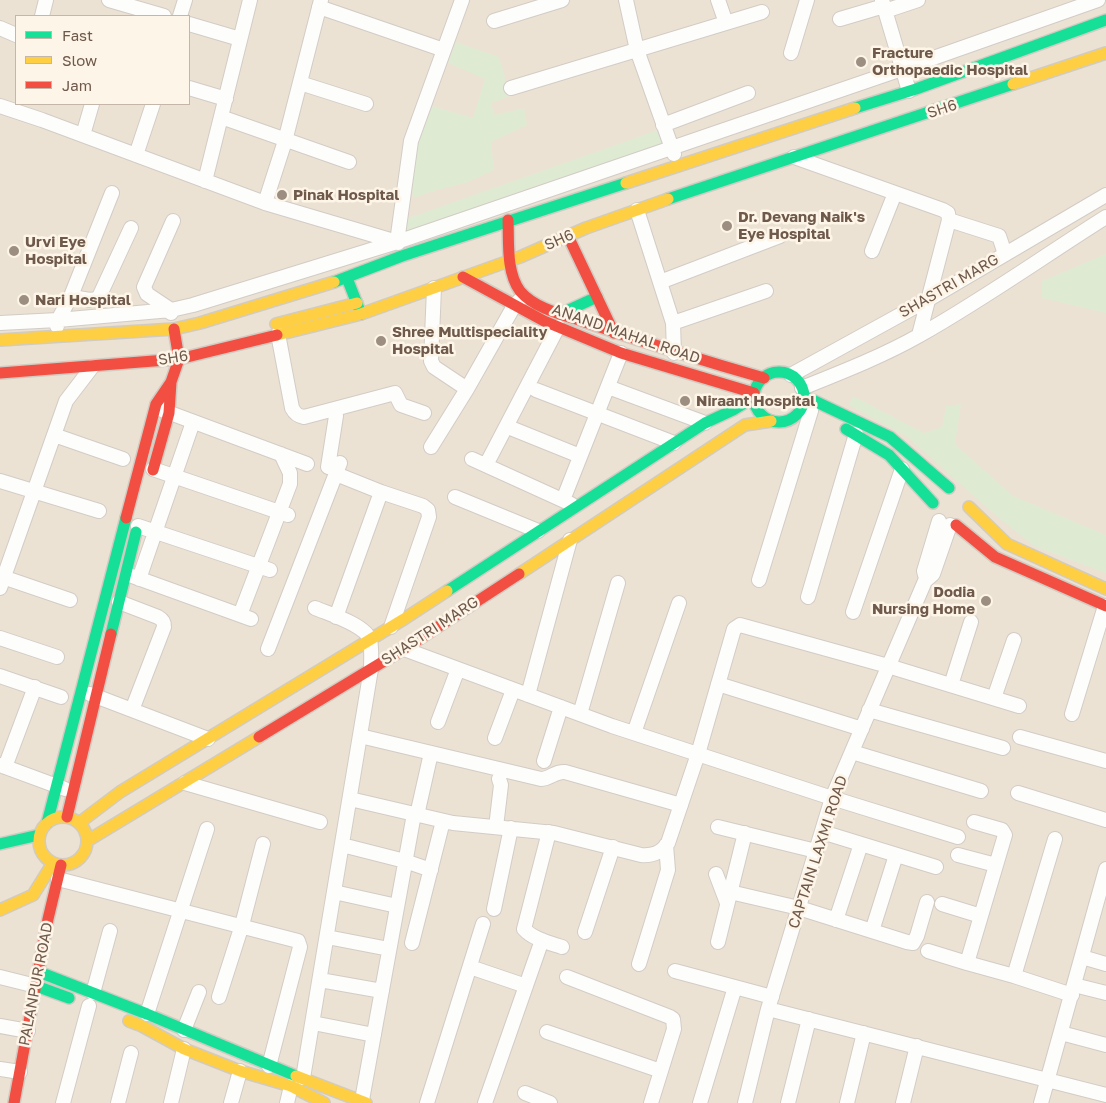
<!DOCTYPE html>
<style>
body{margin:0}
#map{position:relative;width:1106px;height:1103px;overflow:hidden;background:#f3efe7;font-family:"Golos Text",sans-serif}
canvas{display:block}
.legend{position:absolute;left:15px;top:15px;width:175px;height:90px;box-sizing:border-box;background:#fdf5e7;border:1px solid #c4b7a9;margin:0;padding:6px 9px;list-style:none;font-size:15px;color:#6e594b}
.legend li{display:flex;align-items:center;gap:10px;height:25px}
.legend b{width:25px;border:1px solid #c4b7a9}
</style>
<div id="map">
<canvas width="1106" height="1103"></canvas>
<ul class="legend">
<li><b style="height:6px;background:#16e098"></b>Fast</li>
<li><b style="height:6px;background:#ffcf43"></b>Slow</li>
<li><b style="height:6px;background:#f24e42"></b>Jam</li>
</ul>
</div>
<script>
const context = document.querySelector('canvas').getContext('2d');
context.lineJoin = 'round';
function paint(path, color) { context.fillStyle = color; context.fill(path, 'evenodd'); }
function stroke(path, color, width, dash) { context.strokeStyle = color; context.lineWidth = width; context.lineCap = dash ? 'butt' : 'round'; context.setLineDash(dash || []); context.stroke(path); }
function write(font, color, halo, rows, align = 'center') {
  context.font = font + ' "Golos Text",sans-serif'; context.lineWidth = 5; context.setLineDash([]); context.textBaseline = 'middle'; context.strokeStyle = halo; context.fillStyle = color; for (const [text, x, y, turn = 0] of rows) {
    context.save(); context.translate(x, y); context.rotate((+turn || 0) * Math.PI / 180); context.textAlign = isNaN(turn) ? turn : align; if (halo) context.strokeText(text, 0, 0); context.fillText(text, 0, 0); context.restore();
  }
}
paint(new Path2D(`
 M0 0H1106V1103H0ZM16 16H189V104H16Z`), '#ece2d4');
paint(new Path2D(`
 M456 42 499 57 510 96 491 103 495 115 524 108 527 125 491 142 494 170 468 182 437 190 413 198 412 188 416 145 432 106 473 118 485 79 448 63Z
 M661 129 666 146 407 234 403 220Z
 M1106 254V313L1042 298V281Z
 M853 396 924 433 942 427 946 406 961 404 955 444 1013 496 1106 535V573L1034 546 999 518 906 436 849 405Z`), '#dfead3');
const street = new Path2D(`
 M109 0 164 16
 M626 0 637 50 674 154
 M718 0 726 23
 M882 0 909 91
 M319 7 444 50
 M885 11 918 0
 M42 16 46 0
 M180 16 185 0
 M840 19 884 6
 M494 21 562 0
 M189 24 240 39
 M0 28 16 35
 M791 53 807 0
 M300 83 366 104
 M189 88 226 99
 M511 88 762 12
 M0 106 42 120 265 203 397 242 398 243
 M221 117 349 162
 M663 125 748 93
 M83 135 92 104
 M136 155 153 104
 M794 157 943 210 948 213 949 220 919 335
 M205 181 250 0
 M265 203 285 141 321 0
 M637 210 673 323 674 353
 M949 220 999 236 1005 254
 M397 242 411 141 462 0
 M872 251 895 193
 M660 282 780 236
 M434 288 431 361 434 367 467 389
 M71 296C80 298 92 303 99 297L131 228
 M171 313V310L147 294 144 287 173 221
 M0 323 58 320 171 310 193 305 397 242 902 69 1098 0
 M673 323 766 291
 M57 326 58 320 71 296 112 193
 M278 334 292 408C295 414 298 416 304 417L395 393 401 405 424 413
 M791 375 929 299 1106 195
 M608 387 705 423
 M802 388C842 372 883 356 920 335 984 299 1044 256 1106 217
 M536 390 674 443
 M162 410 307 464
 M513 429 580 456
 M54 435 123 459
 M431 447 467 389 514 306 520 300
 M472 459 571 504
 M486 465 558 327
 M328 467 336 416 335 409
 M153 469 288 515
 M336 474 381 492 423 506 428 510 429 517 391 627
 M0 481 99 511
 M455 497 538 531
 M563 500 621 353
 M138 526 270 570
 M925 575 924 571 939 521
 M0 576 70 600
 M132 576 251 619
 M139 579 193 422
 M759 580 811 411
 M0 588 66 401 92 367
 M808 597 856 434
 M119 602 158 617C163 620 164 622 164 627L132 710
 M853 612 902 469
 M240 615 290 484V473L281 454
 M336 617 381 492
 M0 638 57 657
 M268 649 340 463
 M404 649 612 726 832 798 958 837
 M0 676 61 697
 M718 684 862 729
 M951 685 971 622
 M90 694 208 739
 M528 695 570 540
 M994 698 1014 640
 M869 710 1003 748
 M580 714 618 583
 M1072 714 1105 606
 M438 722 458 669
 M634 733 679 603
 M360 736 541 779C550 779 555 771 565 772L681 805
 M1020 737 1106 761
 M495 738 513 690
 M852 752 981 791
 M544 761 561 707
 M0 765 65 789
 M5 767 35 687
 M185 783 320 822
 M1018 793 1106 820
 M350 799 453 823 554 833 641 855C653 856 661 853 668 843L698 754 734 629 740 625 888 666 1019 706
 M417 815 431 753
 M974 822 1002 830 1005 835 967 963 1014 976
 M496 827 501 785 499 779
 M718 827 816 851
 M549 832 524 929C533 939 550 943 562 947
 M822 832 936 867
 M1055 839 1014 976 1072 995
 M342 845 405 861 431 870
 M958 855 996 865
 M716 874 727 903
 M58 879 298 941 300 947 269 1066
 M334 892 397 906
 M730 892 799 908 907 942 913 943 917 936 927 902
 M942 904 981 916
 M494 909 511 828
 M836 920 861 844
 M872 931 896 855
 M585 932 613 847
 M327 937 389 949
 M718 942 745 833
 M412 943 443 821
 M928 951 967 963
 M1082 957 1106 964
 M639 964 668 870 666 845
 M470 967 526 986
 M675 971 772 997
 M0 977 36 986
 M567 977 670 1017 673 1019 674 1029 651 1103
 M320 980 382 991
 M1074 985 1106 993
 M93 993 110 931
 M219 997 242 925 263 844
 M768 1009 1106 1095
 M147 1014 207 829
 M313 1023 374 1035
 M0 1026 28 1031
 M184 1030 199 992
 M547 1032 661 1071
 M1061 1033 1106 1045
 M0 1069 20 1072
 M303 1078 371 669C371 660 372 649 370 640 366 625 329 614 315 608
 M525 1093 550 1103
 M362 1100 414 814
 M63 1103 89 1006
 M118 1103 131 1053
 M171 1103 184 1049
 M231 1103 240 1071
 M287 1103 291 1086
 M427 1103 483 924
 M485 1103 542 940
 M700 1103 735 987
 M745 1103 768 1009 832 798 925 581 933 574 950 525
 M788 1103 809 1019
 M847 1103 864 1033
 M903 1103 917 1046
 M1041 1103 1106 869`);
const fast = new Path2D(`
 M855 108 916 89 1106 20
 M668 199 1013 84
 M347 278 361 314
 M334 282 402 256 626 183
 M560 314 597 297
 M754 397a25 25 0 1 1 50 0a25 25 0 1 1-50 0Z
 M804 396 890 437 949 488
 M846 429 889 455 933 503
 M447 591 705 423 733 410 754 397
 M111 634 136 532
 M47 823 126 518
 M0 844 39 835
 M39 972 147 1014 296 1076
 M36 986 69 998`);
const slow = new Path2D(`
 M1013 84 1106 53
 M626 183 855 108
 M276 324 357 303
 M277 335 361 314 520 257 586 228 668 199
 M0 340 174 329 200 323 334 282
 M969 507 1007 544 1106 589
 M519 574 745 425 771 421
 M39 841a24 24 0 1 1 48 0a24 24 0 1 1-48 0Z
 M79 823 120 792 404 619 447 591
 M87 841 259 737
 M0 910 33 895 53 863
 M129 1021 142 1026 184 1049 240 1071 291 1086 324 1103
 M296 1076 366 1103`);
const jam = new Path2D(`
 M508 220C509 242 506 272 520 291 535 309 564 315 585 322 644 342 704 361 764 378
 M568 236 614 333
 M463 277 544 321 621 353 754 393
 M0 373 179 359 277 335
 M153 470 169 413 171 382
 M126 518 156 404 171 382 179 359 174 329
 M956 525 995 557 1106 606
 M259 737 404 649 519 574
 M67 817 111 634
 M14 1103 48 919 61 865`);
stroke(street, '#d2ccc6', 16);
stroke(fast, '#d1cbc2', 14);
stroke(slow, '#d1cbc2', 14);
stroke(jam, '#d1cbc2', 14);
stroke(street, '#fdfdfb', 14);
stroke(fast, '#16e098', 11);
stroke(slow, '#ffcf43', 11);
stroke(jam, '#f24e42', 11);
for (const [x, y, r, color] of [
 [861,62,6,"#9d8e82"],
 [282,195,6,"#9d8e82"],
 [727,226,6,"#9d8e82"],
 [14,251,6,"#9d8e82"],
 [24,300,6,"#9d8e82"],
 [381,341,6,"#9d8e82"],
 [685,401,6,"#9d8e82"],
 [986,601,6,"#9d8e82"]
]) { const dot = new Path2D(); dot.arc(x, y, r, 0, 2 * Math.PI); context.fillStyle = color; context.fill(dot); stroke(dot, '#fdf5e7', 2); }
write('bold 15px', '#6e594b', '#fdf5e7', [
 ["Fracture",872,53],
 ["Orthopaedic Hospital",872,70],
 ["Pinak Hospital",293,195],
 ["Dr. Devang Naik's",738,217],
 ["Eye Hospital",738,234],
 ["Urvi Eye",25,242],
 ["Hospital",25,259],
 ["Nari Hospital",35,300],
 ["Shree Multispeciality",392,332],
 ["Hospital",392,349],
 ["Niraant Hospital",696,401],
 ["Dodia",975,592,"right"],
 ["Nursing Home",975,609,"right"]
], 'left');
write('15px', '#6e594b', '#fdf5e7', [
 ["SH6",942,109,-18],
 ["SH6",559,240,-24],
 ["SHASTRI MARG",949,286,-30],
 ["ANAND MAHAL ROAD",626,334,19],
 ["SH6",173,358,-9],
 ["SHASTRI MARG",430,631,-33],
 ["CAPTAIN LAXMI ROAD",818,852,-72],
 ["PALANPUR ROAD",36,984,-79]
]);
</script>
